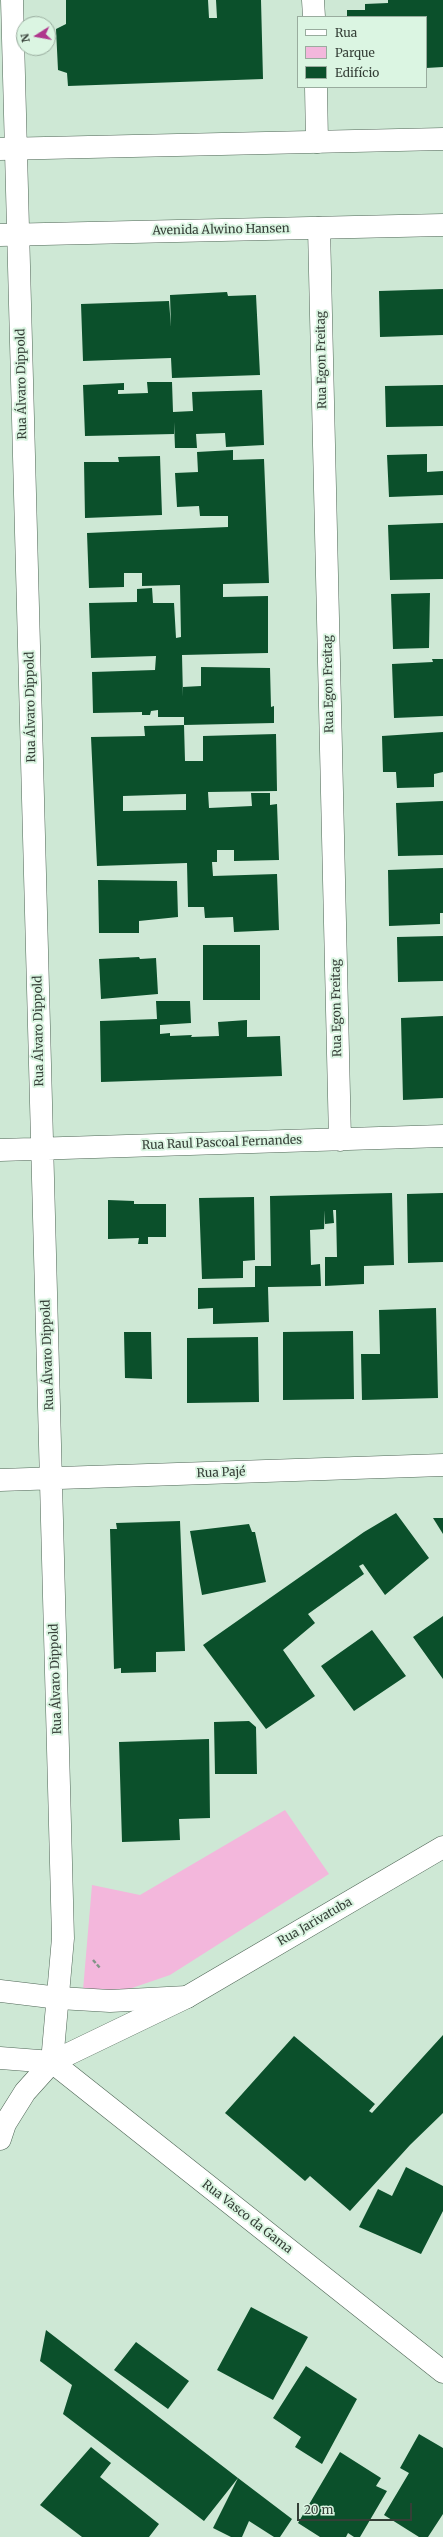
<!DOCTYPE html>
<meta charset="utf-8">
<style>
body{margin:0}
#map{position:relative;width:443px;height:2537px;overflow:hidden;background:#cee8d5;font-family:Merriweather,serif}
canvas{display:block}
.legend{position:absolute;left:297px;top:16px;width:130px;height:72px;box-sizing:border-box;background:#dbf5e2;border:1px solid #99ac9e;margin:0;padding:5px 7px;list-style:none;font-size:12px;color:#353f37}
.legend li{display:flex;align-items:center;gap:8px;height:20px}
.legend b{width:20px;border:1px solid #99ac9e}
.north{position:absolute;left:16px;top:16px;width:40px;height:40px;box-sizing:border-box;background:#dbf5e2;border:1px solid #99ac9e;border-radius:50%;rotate:259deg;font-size:11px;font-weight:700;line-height:16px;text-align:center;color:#353f37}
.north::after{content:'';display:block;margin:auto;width:14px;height:18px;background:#af378c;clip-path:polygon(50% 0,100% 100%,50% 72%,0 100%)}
.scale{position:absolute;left:297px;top:2503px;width:115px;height:18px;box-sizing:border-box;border:2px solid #353f37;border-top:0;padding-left:5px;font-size:12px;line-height:14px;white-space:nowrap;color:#353f37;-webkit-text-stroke:3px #dbf5e2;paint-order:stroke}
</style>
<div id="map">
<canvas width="443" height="2537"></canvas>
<ul class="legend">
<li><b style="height:5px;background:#fff"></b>Rua</li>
<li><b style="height:11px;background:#f3b7dc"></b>Parque</li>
<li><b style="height:11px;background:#0b502b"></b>Edifício</li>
</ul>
<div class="north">N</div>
<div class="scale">20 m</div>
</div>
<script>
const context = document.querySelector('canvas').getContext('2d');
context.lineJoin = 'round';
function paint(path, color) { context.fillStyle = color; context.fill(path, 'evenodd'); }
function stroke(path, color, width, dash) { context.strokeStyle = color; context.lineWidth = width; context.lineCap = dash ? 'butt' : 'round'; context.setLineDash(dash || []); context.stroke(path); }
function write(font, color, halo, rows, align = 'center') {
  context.font = font + ' Merriweather,serif'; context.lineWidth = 4; context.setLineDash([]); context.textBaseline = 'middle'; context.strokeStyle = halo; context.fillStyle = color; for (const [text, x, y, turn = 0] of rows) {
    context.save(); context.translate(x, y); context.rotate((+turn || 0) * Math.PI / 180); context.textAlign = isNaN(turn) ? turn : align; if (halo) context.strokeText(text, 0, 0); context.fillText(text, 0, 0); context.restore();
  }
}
paint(new Path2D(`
 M285 1810 329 1874 170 1975 132 1988 112 1992 83 1990 92 1885 140 1895Z`), '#f3b7dc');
paint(new Path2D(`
 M66 0H208L209 18H217L216 0H261L263 79 68 86 67 73 58 70 56 29 66 24Z
 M388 0H443V67L426 68V17H347V10H365V4L388 3Z
 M443 289V335L380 337 379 291Z
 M227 292 228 296 256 295 260 375 172 378 171 358 83 361 81 304 169 301 171 327 170 295Z
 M147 382H172L173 412 193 411 192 392 262 390 264 445 226 447 225 433 196 434 197 448H175L174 422V434L85 436 83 385 124 383V390H118V394L148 393Z
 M443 385V426L386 427 385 386Z
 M233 450V460L264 459 269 583 223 584V597L268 596V653L182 655 183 697V687L201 686V667L270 668 271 707 274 706V723L184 725V717H158V710L151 711 150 715H142V712L93 713 92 672 155 670 156 656 91 658 89 603 137 602V589L152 588 153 603H174L176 638 181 637 180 585 142 586V573H124V587L89 588 87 533 228 527V516H200L199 506 177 507 175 473 198 472 197 452Z
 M427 454V472L443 471V495L389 497 387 455Z
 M160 456 162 515 85 518 84 462H119L118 457Z
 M443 523V579L390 580 388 525Z
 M430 593 429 648 393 649 391 594Z
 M432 659H443V716L394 718 392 664 433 662Z
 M184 725 185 761H203V736L276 734 277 791 208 792 209 808 252 806 251 793H270V805L277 804 279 860 234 861V850H217V862H212L213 876 277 874 279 930 234 932 233 917 205 918 204 907H188L187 863 97 866 91 737 145 736 144 726ZM186 794V810L123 811V796Z
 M443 732V772L434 774V787L397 788 396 772H383L382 736Z
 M443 801V855L398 856 396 803Z
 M443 868V913H440V924L389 926 388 870Z
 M98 880 177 881 178 917 139 921V933H99Z
 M443 936V981L398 982 397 937Z
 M203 945H260V1000H203Z
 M139 957 140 959 156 958 158 994 101 999 99 959Z
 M156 1001H190L191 1023 160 1025V1034L170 1033V1036L192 1035 191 1037 219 1036 218 1022 247 1020V1037L280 1036 282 1076 101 1082 100 1021 157 1019Z
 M443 1016V1098L403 1100 401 1018Z
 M392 1193 394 1265 364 1266V1284L325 1286V1257H337L336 1210H333L334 1223 325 1224V1210L324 1229 310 1230 311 1265 320 1264 321 1286 268 1287 269 1322 213 1324V1308L198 1309V1288L255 1287V1266H271L270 1196Z
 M443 1193V1262L408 1263 407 1194Z
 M254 1197 255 1260 243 1261V1278L202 1279 199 1198Z
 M108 1200 134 1201V1204H166V1237H148V1244H138L139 1238 108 1239Z
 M436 1308 438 1398 362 1400 361 1354H380L379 1310Z
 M353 1331 354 1399 283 1400V1332Z
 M124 1332H151L152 1379 125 1378Z
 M258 1337 259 1402 187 1403V1338Z
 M396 1513 429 1558 385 1595 363 1564 359 1566 364 1574 308 1614 315 1623 283 1650 315 1696 266 1729 203 1645 364 1532Z
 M433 1518H443V1534Z
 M180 1521 185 1651 156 1652V1672L121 1673V1668L114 1669 110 1529H117L116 1523Z
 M249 1524 252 1532H255L266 1582 202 1595 190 1531Z
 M443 1616V1679L413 1637Z
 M372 1630 406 1676 354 1711 321 1666Z
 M249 1721 256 1727 257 1774H215L214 1722Z
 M209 1739 210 1818 179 1819 180 1840 122 1842 119 1742Z
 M443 2035V2113L410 2145 350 2211 310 2176 305 2181 225 2113 294 2036 375 2104 369 2111 372 2113Z
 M406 2167 443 2186V2211L421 2254 359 2227 378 2189 392 2196Z
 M251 2307 308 2337 273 2400 217 2370Z
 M46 2330 238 2478 204 2521 63 2414 72 2385 40 2361Z
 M136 2342 189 2381 168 2409 114 2370Z
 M306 2366 357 2399 322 2464 295 2447 301 2437 273 2418Z
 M419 2434 443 2448V2514L428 2537H419L384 2515 409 2473 400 2468Z
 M91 2447 111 2463 100 2477 159 2524 149 2537H82L40 2505Z
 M340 2452 381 2478 376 2486 387 2491 360 2537H354L348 2533 346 2537H320L298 2523Z
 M238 2478 292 2519 280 2537H274L249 2521 242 2537H231L213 2528Z`), '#0b502b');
const minor = new Path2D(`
 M12 0 63 1938 52 2062 443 2372
 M313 0 314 17
 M316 87 317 142
 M319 228 340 1140
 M0 1150 443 1136
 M0 1480 443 1465`);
const tertiary = new Path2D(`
 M0 149 443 139
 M0 235 443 225
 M0 1991 59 1998 110 2001 187 1997
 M0 2058 52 2062`);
const secondary = new Path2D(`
 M0 2139 5 2124 25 2092 52 2062 187 1997 443 1847`);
stroke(minor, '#4f6656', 23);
stroke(tertiary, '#4f6656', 23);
stroke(secondary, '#4f6656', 23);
stroke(new Path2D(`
 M93 1960 100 1968`), '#829487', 2.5, [4, 2]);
stroke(minor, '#fff', 22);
stroke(tertiary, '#fff', 22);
stroke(secondary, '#fff', 22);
write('12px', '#353f37', '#dbf5e2', [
 ["Avenida Alwino Hansen",221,230,-1],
 ["Rua Egon Freitag",322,360,-91],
 ["Rua Álvaro Dippold",22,384,-91],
 ["Rua Egon Freitag",329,684,-91],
 ["Rua Álvaro Dippold",31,707,-91],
 ["Rua Egon Freitag",337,1008,-91],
 ["Rua Álvaro Dippold",39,1031,-91],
 ["Rua Raul Pascoal Fernandes",222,1143,-2],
 ["Rua Álvaro Dippold",48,1355,-92],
 ["Rua Pajé",221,1473,-2],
 ["Rua Álvaro Dippold",56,1679,-92],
 ["Rua Jarivatuba",315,1922,-30],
 ["Rua Vasco da Gama",247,2217,38]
]);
</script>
